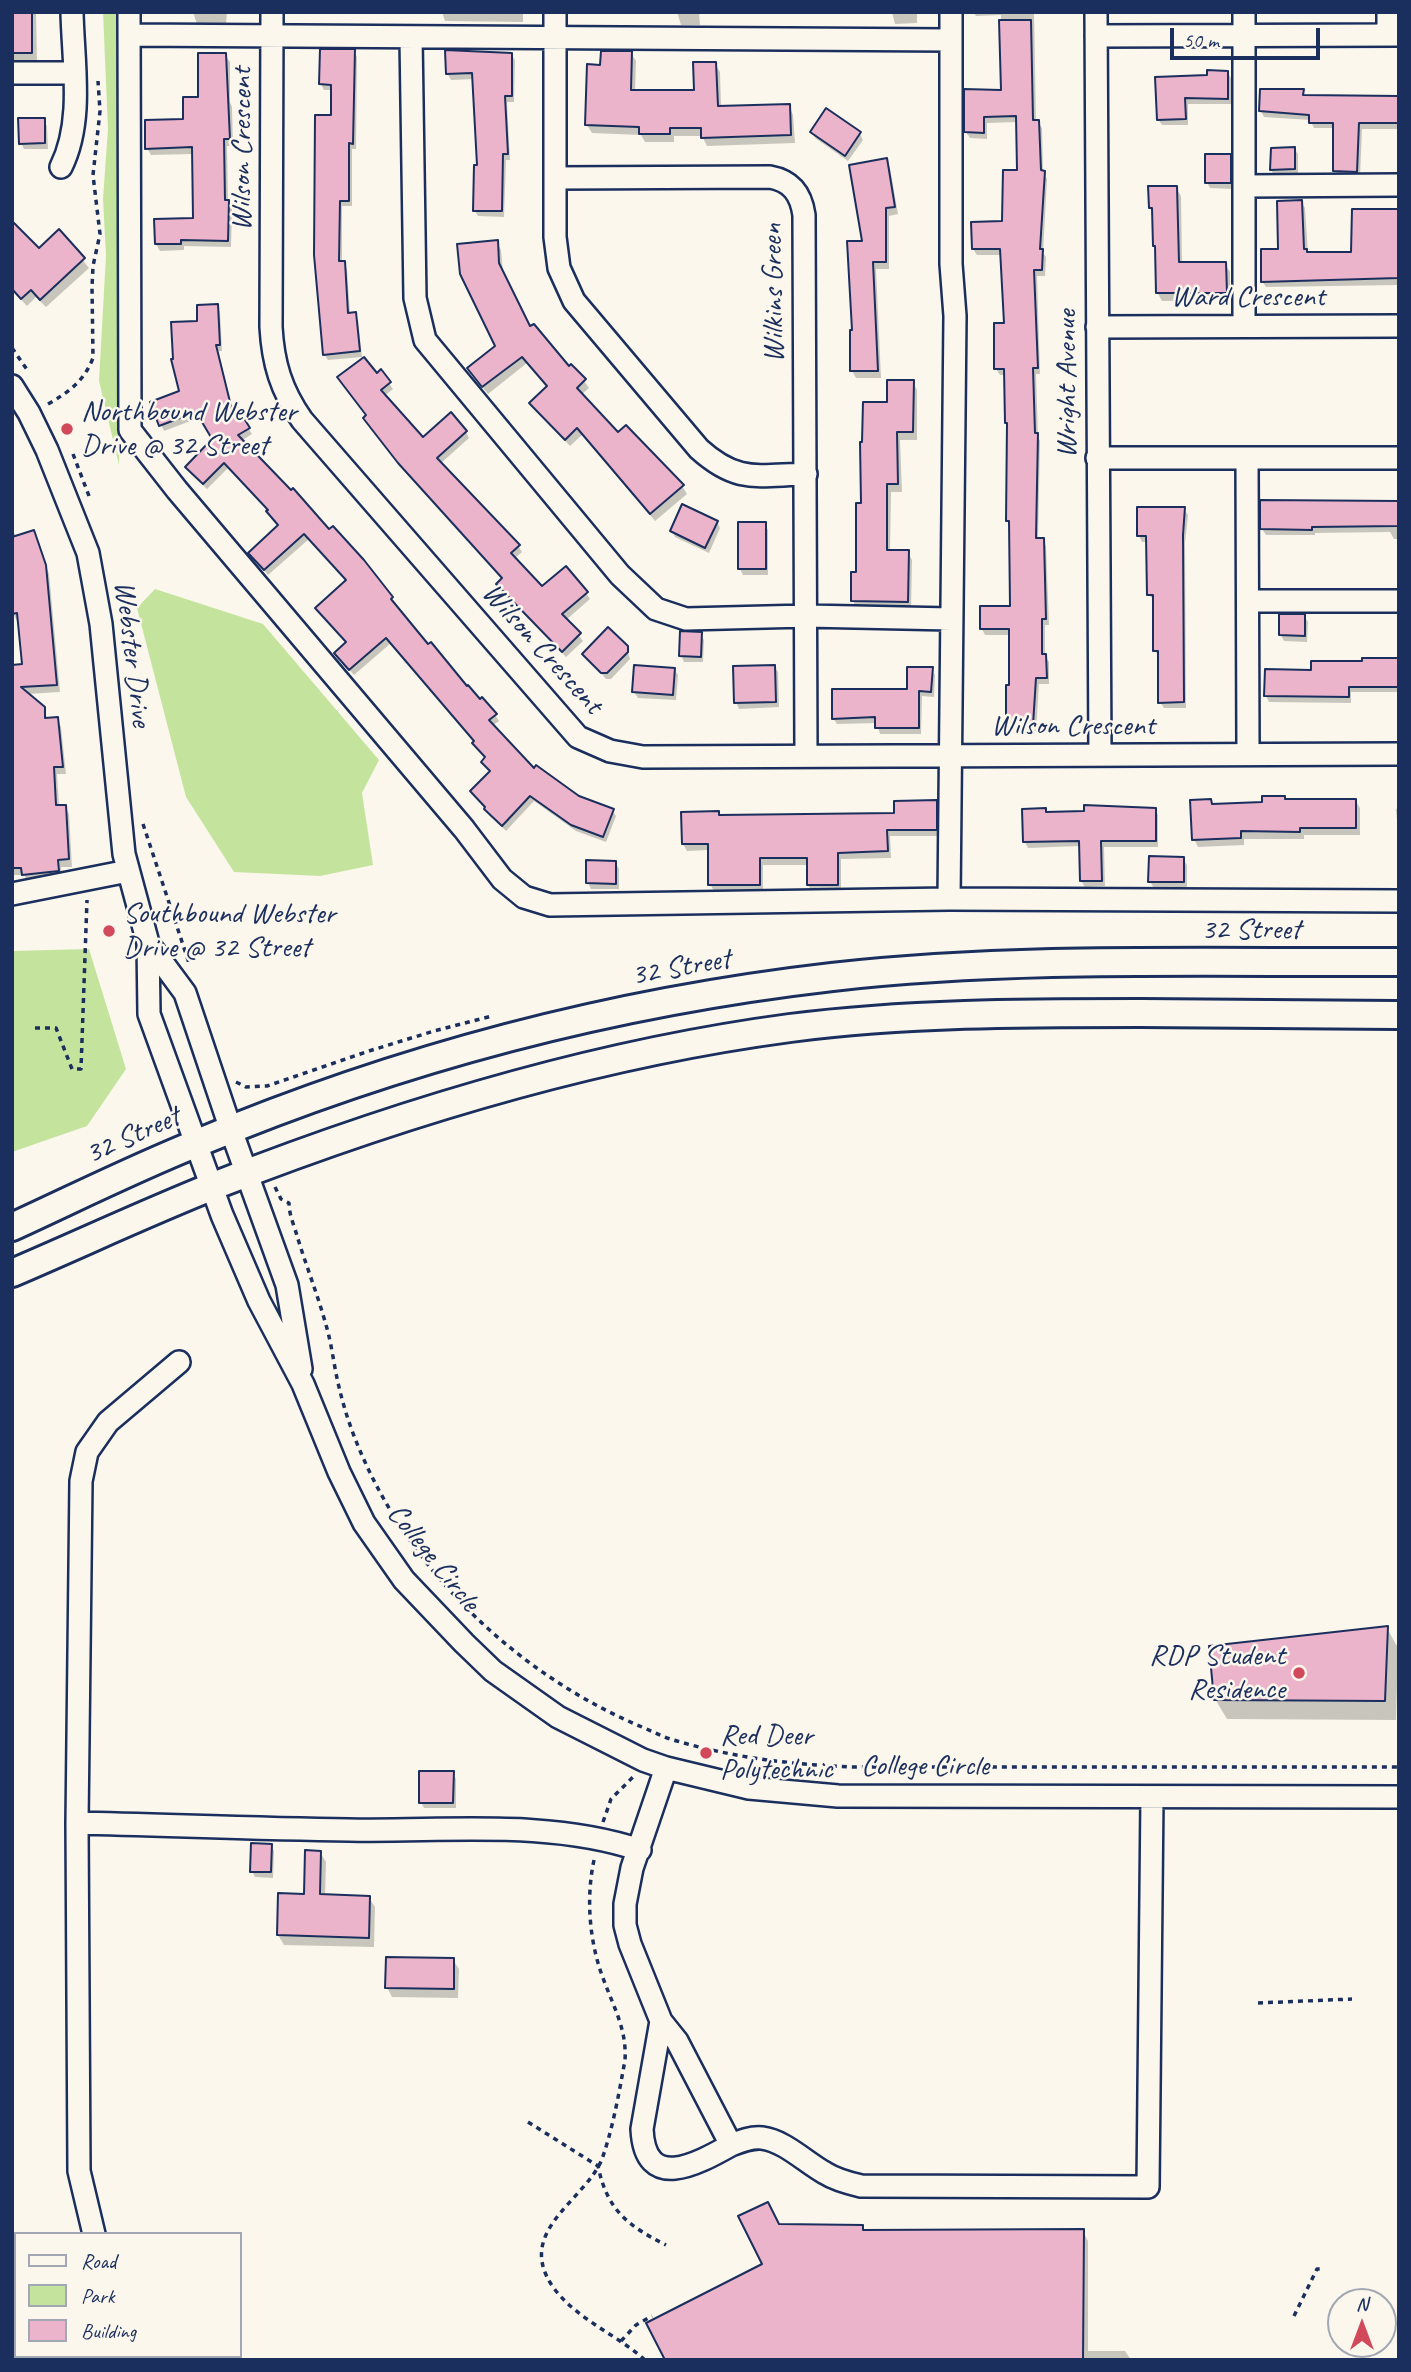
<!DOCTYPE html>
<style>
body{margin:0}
#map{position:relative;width:1411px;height:2372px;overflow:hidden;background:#fbf7ec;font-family:Caveat,sans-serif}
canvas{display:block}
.frame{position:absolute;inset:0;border:14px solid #1b2f5e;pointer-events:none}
.legend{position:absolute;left:14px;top:2232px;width:228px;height:126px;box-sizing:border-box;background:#fbf7ec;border:2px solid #a1a7b3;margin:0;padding:9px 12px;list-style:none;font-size:21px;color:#1b2f5e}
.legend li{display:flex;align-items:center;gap:14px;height:35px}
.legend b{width:35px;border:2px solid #a1a7b3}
.north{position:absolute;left:1327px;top:2288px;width:70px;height:70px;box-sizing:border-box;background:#fbf7ec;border:2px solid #a1a7b3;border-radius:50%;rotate:0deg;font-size:19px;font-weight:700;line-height:28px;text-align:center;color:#1b2f5e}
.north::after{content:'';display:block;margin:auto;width:24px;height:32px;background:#d1495b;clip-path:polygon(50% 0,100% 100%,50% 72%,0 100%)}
.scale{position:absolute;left:1170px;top:28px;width:150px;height:32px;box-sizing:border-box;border:4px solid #1b2f5e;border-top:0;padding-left:9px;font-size:21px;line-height:24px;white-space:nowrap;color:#1b2f5e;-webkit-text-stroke:5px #fbf7ec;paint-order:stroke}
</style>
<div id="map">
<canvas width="1411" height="2372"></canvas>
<div class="frame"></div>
<ul class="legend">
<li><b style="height:9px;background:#fbf7ec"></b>Road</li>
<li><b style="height:19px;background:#c4e49d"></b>Park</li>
<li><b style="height:19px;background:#ebb4ca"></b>Building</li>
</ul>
<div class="north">N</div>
<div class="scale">50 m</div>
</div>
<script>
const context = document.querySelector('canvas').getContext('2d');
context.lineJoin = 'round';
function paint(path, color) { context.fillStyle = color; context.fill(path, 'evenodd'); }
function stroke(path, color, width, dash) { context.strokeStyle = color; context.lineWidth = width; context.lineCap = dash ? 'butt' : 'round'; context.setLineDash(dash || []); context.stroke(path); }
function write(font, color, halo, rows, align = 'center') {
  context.font = font + ' Caveat,sans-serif'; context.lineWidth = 5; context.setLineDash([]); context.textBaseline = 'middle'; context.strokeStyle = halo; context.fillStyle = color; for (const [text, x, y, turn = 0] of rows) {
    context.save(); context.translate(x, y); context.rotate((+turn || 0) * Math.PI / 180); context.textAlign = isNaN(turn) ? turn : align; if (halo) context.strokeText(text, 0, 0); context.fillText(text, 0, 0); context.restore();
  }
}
paint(new Path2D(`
 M103 12H120L123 232 119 465 99 381 106 255 103 199 108 129Z
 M155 589 263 624 379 760 362 793 373 865 320 876 234 872 186 797 137 608Z
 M89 949 126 1069 87 1126 12 1152V951Z`), '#c4e49d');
paint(new Path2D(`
 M12 12H36L37 62H12Z
 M193 12H227L226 24H197Z
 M442 12H523V22L445 21Z
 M677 12H699L700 25H681Z
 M793 12H814V13L794 14Z
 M892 12H917V23L895 24Z
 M973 12H1034L1036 122H1038L1042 128 1043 172 1047 179 1043 253 1046 257 1045 276H1037L1040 374H1036L1038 437 1040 441 1038 539H1043L1046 546 1049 625H1045V656L1049 662V684H1039L1036 731H1011L1007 725 1011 687 1010 635H985L982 629 1012 608 1011 526 1007 520 1009 426 1006 375H1000L996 369 1006 325 1002 255H977L973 249 1004 223 1019 172 1018 122 987 123V139L970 138 966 132 1002 92 1001 15 976 16Z
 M354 51 357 57 356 149H352V206H342V263L347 269 350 314H355L358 320 362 357 328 360 324 354 333 90H324L321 84Z
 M631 53 636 61 635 92H696L715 64 720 72 721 107 789 106 793 115 795 143 707 146 702 136H674V142H645L641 135 592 133 587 125 602 66Z
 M511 54 515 60 514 102H507L510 160H506L504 217 478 216 474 210 478 166 474 79 451 80 447 73Z
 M225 55 230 62V102L232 107 233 146H227L228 202 232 209 231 247 184 246V250L160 251 156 244 194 220 193 154 151 155 147 148 185 121Z
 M1227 72 1231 78V104H1188V125H1162L1158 119 1209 77Z
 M1303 91 1306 97 1399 98V129H1362L1360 177H1339L1335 171V128H1314L1310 120 1264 117 1261 111Z
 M44 120 47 126 48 149H24L21 143Z
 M812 132 860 134 863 140 848 161 815 138Z
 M1294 148 1298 154V175L1275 176 1271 170Z
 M1230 156 1233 162V189L1210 188 1207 182Z
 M886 160 890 168 898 214 889 216V269H876L881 378H856L852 371 864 243Z
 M1176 188 1181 196 1182 264H1225L1230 272V300L1162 301 1157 292V250L1155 246 1154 214 1150 208Z
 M1301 202 1305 208 1308 254 1353 253 1399 211V285L1266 287 1262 281 1280 251Z
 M12 224 39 250 59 232 89 268 46 307 36 297 27 306 12 290Z
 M497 242 501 250 503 272 530 329 569 368 584 381 589 388 581 395 618 434 682 486 687 494 655 521 582 435 570 446 536 411 532 403 548 388 527 363 488 394 473 376 497 347Z
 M217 306 220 312 222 351H218L233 412 237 410 252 434 241 441 391 598 393 605 466 688 495 715 499 721 492 726 534 771 578 797 612 810 616 816 606 842 576 831 534 801 506 831 489 815 472 792 491 773 483 762 486 759 477 749 475 742 391 643 354 675 340 659 347 644 317 608 347 582 309 539 268 575 250 553 280 527 269 511 228 468 207 489 190 473 187 467 214 439 201 417 164 431 152 403 181 392 199 322Z
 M381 372 393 389 384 396 423 439 466 432 469 438 440 464 518 546 522 552 514 559 542 589 586 593 590 599 566 620 583 641 566 657 502 590 499 584 504 580 403 469 368 424 376 375Z
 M913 382 917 390V440H900L902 492H891L890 552H908L912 560 911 610 857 609 853 601 858 574 863 505 889 404Z
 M1399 502V539H1394L1390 532 1315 533V535H1266L1262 529Z
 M1184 509 1188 515 1185 543 1186 708H1164L1160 702 1159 657 1155 651V601L1149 595 1148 542H1142L1139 536Z
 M717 522 720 528 709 553 675 537 672 531Z
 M765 524 768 530V575H743L740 569Z
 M12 530 17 537 33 532 49 574 60 692 27 694 43 708 48 720 57 719 61 727 66 774H57L59 807 65 806 69 814 72 867H61L62 879 28 882 24 875H12V667L24 666 19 621H17L13 613Z
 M1304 616 1308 622 1307 642 1284 641 1281 635Z
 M701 634 704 640 703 662H684L681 655Z
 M626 647 630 659 611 679H606L584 654Z
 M1399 660V692H1351V703L1269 702 1266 696 1313 672Z
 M774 666 778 672 779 707 739 709 736 702Z
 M674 669 678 675 676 700 638 698 634 692Z
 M931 669 935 675 934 697 922 696 921 734H880L877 723 837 724 833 718 909 691Z
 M1284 798 1286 800H1355L1360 808V835H1304V839H1244V845L1198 847 1194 839 1211 801 1213 806 1264 803Z
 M936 801 940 808V836H890L891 858 841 859V892H812L808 885V865H763V892L714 891 710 884 709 850 687 851 683 844 718 813 720 817 896 815Z
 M1399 808V841L1396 809Z
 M1155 809 1158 815V847H1104L1105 886 1085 887 1081 881V846L1028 848 1025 842 1045 810 1047 814Z
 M1183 859 1187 865V888L1153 887 1150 881Z
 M615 862 619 869V889H591L588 883Z
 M1387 1628 1398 1648 1396 1720 1227 1719 1215 1699Z
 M453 1773 456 1779V1808H424L421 1802Z
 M271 1845 274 1851 273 1878 255 1877 252 1871Z
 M320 1852 326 1862 325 1896 369 1898 375 1907 374 1947 284 1945 278 1935 305 1896Z
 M453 1960 459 1969 458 1998 392 1997 387 1987Z
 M779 2225 862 2227 864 2232 1083 2231 1088 2241V2351H1125L1131 2360H667L764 2265Z`), '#0003');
const building = new Path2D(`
 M12 12H32V53H12Z
 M999 20H1031L1033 120H1039L1041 170 1045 171 1040 249H1043L1042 270H1034L1038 368H1033L1035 433H1038L1036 538H1044L1046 619H1042V654H1046L1047 678H1036L1033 725H1006V685H1009V629H980V606H1010L1009 521H1006L1007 423H1005L1004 369H994V323H1004L1000 249H972L971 222 1002 221 1003 170H1017L1016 116 984 117V133L964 132V89L1001 90Z
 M320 49H355L353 144 349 143V201H340L339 261H345L348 313 356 312 360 351 323 355 314 255 315 115H331V85L319 84Z
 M445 50 512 53V96H505L508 154H503L502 211H473L474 165H477L472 73 446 74Z
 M601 51H632L631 90H694L693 62H716L718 106 790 104 791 135 701 138V128H670V134H639V127L585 125 587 64 600 65Z
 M198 53H226L230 139H224L225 200H229L228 241 181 240V244H155L154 219 193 218 192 147 145 149V120L183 119V97H198Z
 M1207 70 1228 71V99L1185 98 1186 119 1157 120 1155 77 1207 75Z
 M1260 89H1304L1303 95 1399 96V123H1359L1357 172 1333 171V123H1309V115L1259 111Z
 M826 108 861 132 845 156 810 132Z
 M18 118H45V143L19 144Z
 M1295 147V169L1270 170 1271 148Z
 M1205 154H1231V183H1205Z
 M887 158 895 207 886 208V262H873L878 371H850V330H852L847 241H862L849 165Z
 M1148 186H1177L1179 262H1226L1227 293H1156L1155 246H1153L1152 208H1149Z
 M1302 200 1304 249H1307V252H1351L1352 209H1399V278L1261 282V249H1278L1277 201Z
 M12 221 39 248 59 229 85 258 40 300 31 290 21 299 12 289Z
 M498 240 499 263 530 326 534 324 569 366 571 364 586 379 577 388 618 432 626 425 684 485 650 514 577 428 565 440 529 403 547 386 522 357 482 387 467 368 495 346 460 274 457 244Z
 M218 304 220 345H216L232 410 237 407 250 428 238 435 291 490 293 488 329 529 333 526 364 560 393 597 391 599 428 644 431 642 467 686 468 685 480 699 482 697 497 714 489 720 534 768 536 765 579 796 614 809 603 837 571 825 530 796 502 826 484 809 485 807 470 791 490 771 481 762 485 757 472 743 474 741 386 638 349 670 334 653 346 642 315 608 346 580 304 534 264 570 248 553 278 525 266 511 268 510 224 463 203 484 185 467 212 439 196 412 159 426 150 402 179 391 171 359H173L171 322 197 321V305Z
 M364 357 377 373 381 369 391 382 381 390 423 437 451 412 467 431 437 458 520 545 511 553 542 586 566 566 588 592 562 614 581 633 562 652 496 584 502 578 398 463 363 418 366 415 337 377Z
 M887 380H914L913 432H897L898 484H887V550H909L908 602 851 601V572H856V503H861L860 442H862L863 402H887Z
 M1260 500 1399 501V526L1312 527V530L1260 529Z
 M682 504 718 521 705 548 670 531Z
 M1137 507H1185L1183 535 1184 702 1158 703V651H1153V595H1147L1146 536H1137Z
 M738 522H766V569H738Z
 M34 530 46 565 57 685 21 687 45 707V718L58 717 63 767H54L56 805H66L69 859 58 860 59 871 22 875 21 868H12V665L22 664 17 613 12 614V537Z
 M1279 614H1305V636L1279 635Z
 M608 627 628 646V652L607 673H601L582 654Z
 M680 631 702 632 701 657 679 656Z
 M1362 658H1399V687H1349V697L1264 696 1265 669 1311 670V661H1362Z
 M634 665 675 668 673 695 632 692Z
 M775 665 776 702 734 703 733 666Z
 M907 667H933L931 692 919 691V728H875V717L832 719V689H907Z
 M1262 796H1285V799H1356V828H1300V832L1241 831V838L1192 840 1190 800 1211 799 1212 804 1262 802Z
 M937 800V830H887L888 851 838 853V885H807V858H760V885H708V844H682L681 812 719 811V815L894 813V801Z
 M1084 805 1156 808V841H1101L1102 881H1080L1079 841 1023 842 1022 809 1046 808V812L1084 811Z
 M1149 856 1184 857V882H1148Z
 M586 860 616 861V884L586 883Z
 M1388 1626 1385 1701 1214 1700 1209 1646Z
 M419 1771H454L453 1803H419Z
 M251 1843 272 1844 271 1872H250Z
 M305 1850 321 1851 320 1894 370 1896 369 1938 277 1935 278 1893 304 1894Z
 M386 1957 454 1958V1989L385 1988Z
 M768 2202 779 2224 863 2225V2230L1084 2229 1083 2360H665L646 2323 762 2264 738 2216Z`);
paint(building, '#ebb4ca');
stroke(building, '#1b2f5e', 2);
const minor = new Path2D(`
 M129 12 130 430 177 490 464 829 502 879 524 897 550 905 949 899 1399 901
 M272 12 271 327C273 363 281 390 302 420L578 737 610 751 643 757 1399 754
 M555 12V237L559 268 574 301 699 449C738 484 758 475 806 474
 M1096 12 1100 755
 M1388 12V35
 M129 35 951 40
 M1096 36 1399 35
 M411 37 415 298 425 340 620 575 656 609 686 619 806 616 951 619
 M12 73H74
 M61 167C84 121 73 62 72 12
 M555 178 770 177C792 181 801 194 804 215L806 756
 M1245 186 1399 185
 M1244 326V12
 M1097 327 1399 326
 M12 386 29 413 47 450 88 553 101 624 124 854 148 943 149 1014 222 1215 259 1301 303 1384 339 1472 364 1523 404 1580 464 1643 493 1671 558 1717 643 1760 666 1768 749 1788 838 1796 1399 1797
 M1097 458H1399
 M1247 458 1248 754
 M1249 601H1399
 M12 894 128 871
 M949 899 955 316 951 264V12
 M148 943 185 993 231 1130 287 1285 301 1369
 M666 1768 632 1868 625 1904V1925L630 1944 661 2021 677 2041 731 2145C741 2141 751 2137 762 2138 785 2141 805 2162 825 2173 836 2180 848 2183 861 2186L1148 2187 1152 1797
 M77 1823C168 1825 258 1829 349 1830 445 1832 547 1819 640 1850
 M661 2021 642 2129C645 2193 697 2164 731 2145
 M94 2234 79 2171 77 1823 81 1481 87 1452 108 1422 179 1362
 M140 2356 142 2360`);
const major = new Path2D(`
 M12 1227C73 1199 133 1169 195 1144 398 1059 614 1002 832 977 1018 956 1212 963 1399 962
 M12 1273C80 1244 148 1212 216 1185 400 1113 594 1054 790 1028 906 1013 1023 1013 1140 1013 1227 1014 1313 1014 1399 1015`);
stroke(minor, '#1b2f5e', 26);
stroke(major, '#1b2f5e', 32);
stroke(new Path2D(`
 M12 348 28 371
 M48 404C69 392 84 381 93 358L92 287 93 266 100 234 93 175 100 111 98 81
 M73 454 89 496
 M143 824 189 963
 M35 1028H56L72 1069H81L87 900
 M236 1082 246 1087 267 1086 369 1051 434 1031 492 1016
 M275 1187 281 1199 289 1203C289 1215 295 1228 298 1239 307 1268 318 1296 326 1325 332 1345 334 1367 339 1387 345 1413 354 1438 365 1462 419 1581 523 1677 642 1727 654 1732 665 1738 677 1741 735 1758 794 1765 855 1767H1399
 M603 1822 611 1799 633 1777
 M594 1860C586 1897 589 1941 603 1978 613 2006 627 2029 625 2060 619 2093 613 2128 602 2159 585 2201 514 2231 553 2287 576 2319 616 2334 645 2360
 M1258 2003 1352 1999
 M528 2122 598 2166C607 2210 628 2226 666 2245
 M1294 2316 1317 2269H1321
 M621 2341 636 2325 652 2316`), '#1b2f5e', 3.5, [5, 5]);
stroke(minor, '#fbf7ec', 21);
stroke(major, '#fbf7ec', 26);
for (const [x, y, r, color] of [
 [67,429,7,"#d1495b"],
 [109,931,7,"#d1495b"],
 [1299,1673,7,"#d1495b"],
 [706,1753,7,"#d1495b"]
]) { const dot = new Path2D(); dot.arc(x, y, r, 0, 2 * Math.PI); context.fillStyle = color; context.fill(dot); stroke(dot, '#fbf7ec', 2.5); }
write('30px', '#1b2f5e', '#fbf7ec', [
 ["Wilson Crescent",242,149,-90],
 ["Wilkins Green",774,293,-91],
 ["Ward Crescent",1248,297],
 ["Wright Avenue",1067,384,-90],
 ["Wilson Crescent",542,649,48],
 ["Webster Drive",132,654,83],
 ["Wilson Crescent",1073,726],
 ["32 Street",1251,930],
 ["32 Street",681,968,-10],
 ["32 Street",133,1136,-24],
 ["College Circle",433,1558,51],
 ["College Circle",925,1766]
]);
write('30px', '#1b2f5e', '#fbf7ec', [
 ["Northbound Webster",81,412],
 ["Drive @ 32 Street",81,446],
 ["Southbound Webster",123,914],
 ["Drive @ 32 Street",123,948],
 ["RDP Student",1285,1656,"right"],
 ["Residence",1285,1690,"right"],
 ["Red Deer",720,1736],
 ["Polytechnic",720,1770]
], 'left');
</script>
